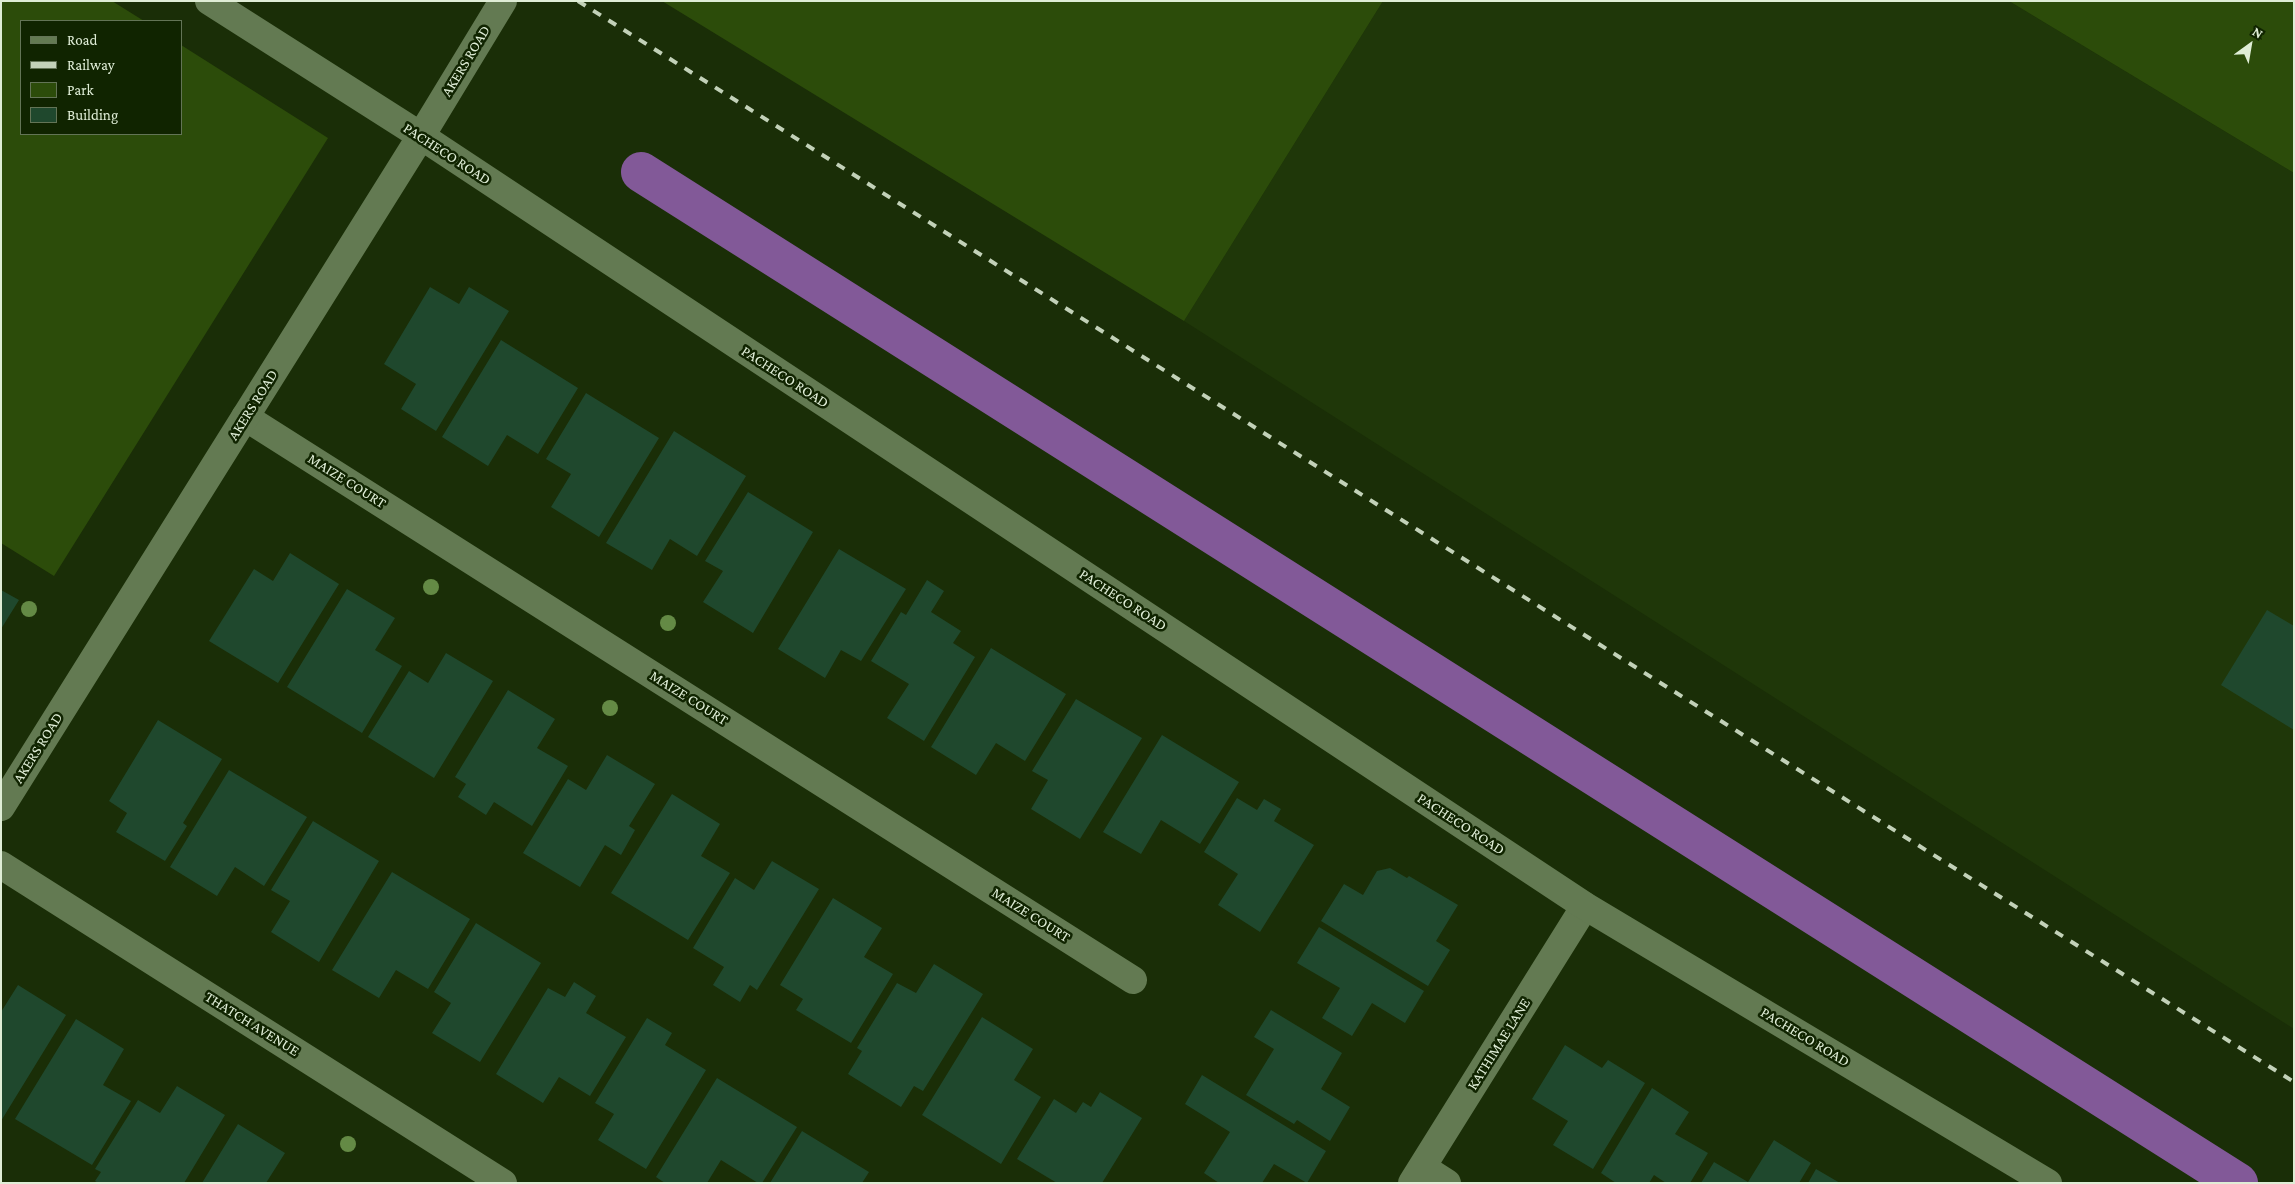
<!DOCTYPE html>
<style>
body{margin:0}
#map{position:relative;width:2295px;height:1184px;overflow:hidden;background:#1a2e07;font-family:"Crimson Pro",serif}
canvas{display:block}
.frame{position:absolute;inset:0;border:2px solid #dfedd6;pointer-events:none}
.legend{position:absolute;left:20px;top:20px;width:162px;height:115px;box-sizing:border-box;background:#102400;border:1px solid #637456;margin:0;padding:6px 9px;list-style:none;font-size:15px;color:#dfedd6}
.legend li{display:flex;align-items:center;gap:10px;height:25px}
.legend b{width:25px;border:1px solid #637456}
.north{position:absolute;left:2225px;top:20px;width:50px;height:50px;-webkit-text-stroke:4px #102400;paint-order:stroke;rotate:32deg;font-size:14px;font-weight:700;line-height:20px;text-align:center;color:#dfedd6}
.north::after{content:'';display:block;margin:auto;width:18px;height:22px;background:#dfedd6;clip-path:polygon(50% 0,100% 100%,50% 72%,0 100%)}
</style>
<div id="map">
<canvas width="2295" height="1184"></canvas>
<div class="frame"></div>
<ul class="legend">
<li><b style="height:6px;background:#637a52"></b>Road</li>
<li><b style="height:6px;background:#c2d1b8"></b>Railway</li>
<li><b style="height:14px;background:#2c4c0a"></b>Park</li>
<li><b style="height:14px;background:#1f482d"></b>Building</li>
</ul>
<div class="north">N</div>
</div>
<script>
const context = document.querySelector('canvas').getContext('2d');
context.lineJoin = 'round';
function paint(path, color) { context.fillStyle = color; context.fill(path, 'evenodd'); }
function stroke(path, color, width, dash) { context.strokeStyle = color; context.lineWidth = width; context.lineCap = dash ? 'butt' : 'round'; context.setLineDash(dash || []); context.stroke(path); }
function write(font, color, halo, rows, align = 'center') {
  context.font = font + ' "Crimson Pro",serif'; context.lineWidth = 5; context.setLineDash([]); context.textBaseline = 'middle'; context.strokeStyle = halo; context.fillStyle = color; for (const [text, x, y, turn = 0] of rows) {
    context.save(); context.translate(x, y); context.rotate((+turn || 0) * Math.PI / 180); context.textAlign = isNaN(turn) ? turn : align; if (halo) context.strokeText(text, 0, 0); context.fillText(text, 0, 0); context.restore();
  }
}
paint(new Path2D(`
 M1383 1H2009L2294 173V1029L1184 321Z`), '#1f3709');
paint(new Path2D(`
 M1 1H112L144 21H21V134H181V45L328 138 54 576 1 543Z
 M662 1H1383L1184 321Z
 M2009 1H2294V173Z`), '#2c4c0a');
stroke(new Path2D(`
 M641 172 2238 1183`), '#825998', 40);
paint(new Path2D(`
 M430 287 459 304 469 287 509 311 436 431 401 409 416 384 384 364Z
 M501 340 578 388 538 454 507 435 488 466 442 437Z
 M586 393 659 438 599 537 551 507 571 474 546 459Z
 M674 431 746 476 697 556 670 539 652 570 606 543Z
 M748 492 813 532 753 633 703 602 723 571 705 561Z
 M839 549 906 589 861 661 841 650 825 678 778 649Z
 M290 553 339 584 278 683 209 641 254 569 273 581Z
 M927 580 944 591 931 612 961 631 953 643 975 657 924 741 887 718 909 684 871 661 901 612 906 615Z
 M347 589 395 618 375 650 402 666 362 733 287 687Z
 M1 590 19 600 1 629Z
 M2267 610 2294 626V730L2221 685Z
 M991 648 1066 694 1025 761 996 743 976 775 931 747Z
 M446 653 493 681 434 778 368 737 409 671 428 683Z
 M508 690 555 719 537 748 568 766 532 826 494 802 486 815 458 797 466 784 455 777Z
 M1076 699 1142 738 1080 839 1031 809 1048 780 1032 771Z
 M158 720 222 759 183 823 187 826 165 861 116 832 127 813 109 801Z
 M1162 735 1239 782 1200 844 1161 820 1141 854 1103 832Z
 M607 755 655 784 629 826 635 830 621 855 605 845 580 887 523 853 568 779 586 790Z
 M229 770 307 817 264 886 235 867 217 896 170 867Z
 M672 794 720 824 701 856 730 873 688 940 611 893Z
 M1237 798 1257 810 1264 799 1281 809 1274 821 1314 845 1260 932 1218 905 1238 874 1204 852Z
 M313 821 379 861 319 962 271 932 290 901 271 890Z
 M772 861 819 889 757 990 750 985 740 1002 713 985 724 967 693 948 735 878 754 890Z
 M1390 868 1407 878 1409 876 1458 905 1436 941 1450 950 1428 986 1321 921 1344 884 1363 895 1377 871Z
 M392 872 470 919 428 989 396 970 379 998 332 970Z
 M833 898 882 928 864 957 893 974 851 1043 796 1010 803 999 780 985Z
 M476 923 541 963 480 1062 432 1033 451 1003 434 992Z
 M1319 927 1424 991 1405 1023 1372 1003 1352 1036 1322 1018 1340 988 1297 963Z
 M934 964 983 994 923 1091 914 1086 901 1107 848 1074 862 1051 857 1048 897 983 916 993Z
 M574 982 596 996 586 1013 626 1037 590 1096 559 1077 543 1103 496 1074 548 988 565 997Z
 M18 985 66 1015 1 1121V1012Z
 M1271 1010 1342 1053 1321 1089 1350 1107 1330 1141 1297 1120 1294 1124 1246 1095 1274 1049 1254 1037Z
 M982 1017 1033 1049 1014 1080 1041 1097 1001 1164 922 1115Z
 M647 1018 672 1033 665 1045 706 1070 646 1169 598 1140 614 1114 595 1103Z
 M76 1019 124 1049 103 1085 131 1101 92 1165 15 1119Z
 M1565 1045 1602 1068 1608 1060 1645 1083 1593 1169 1553 1145 1568 1121 1532 1099Z
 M1202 1075 1326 1151 1307 1183 1274 1164 1262 1183H1219L1204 1173 1230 1132 1185 1104Z
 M717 1078 797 1127 762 1183H758L721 1160 707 1183H665L656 1177Z
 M177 1086 225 1115 184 1183H98L95 1181 101 1172 95 1169 138 1100 160 1113Z
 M1652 1088 1689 1112 1675 1134 1708 1153 1690 1183H1666L1654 1175 1649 1183H1616L1601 1173Z
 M1100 1092 1142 1118 1102 1183H1057L1017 1159 1054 1099 1076 1113 1083 1102 1091 1107Z
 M238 1124 285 1153 266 1183H202Z
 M802 1131 869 1172 862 1183H770Z
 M1774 1140 1811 1163 1799 1183H1701L1714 1162 1748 1182Z
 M1816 1169 1840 1183H1808Z`), '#1f482d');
stroke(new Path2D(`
 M245 417 1133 980
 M1 865 503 1183
 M1422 1167 1447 1183
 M1412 1183 1585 906`), '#637a52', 28);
stroke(new Path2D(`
 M209 1 421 136 1585 906 2048 1183
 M1 807 421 136 503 1`), '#637a52', 28);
stroke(new Path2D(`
 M578 1 2294 1082`), '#c2d1b8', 4, [9, 9]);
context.fillStyle = '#648a45';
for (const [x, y] of [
 [431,587],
 [29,609],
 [668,623],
 [610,708],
 [348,1144]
]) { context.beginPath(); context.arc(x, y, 8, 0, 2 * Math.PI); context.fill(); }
write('15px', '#dfedd6', '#102400', [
 ["AKERS ROAD",466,61,-59],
 ["PACHECO ROAD",447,154,33],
 ["PACHECO ROAD",785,377,33],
 ["AKERS ROAD",253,405,-58],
 ["MAIZE COURT",347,481,32],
 ["PACHECO ROAD",1123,600,33],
 ["MAIZE COURT",689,698,32],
 ["AKERS ROAD",38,748,-58],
 ["PACHECO ROAD",1461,824,33],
 ["MAIZE COURT",1031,915,32],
 ["THATCH AVENUE",252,1024,32],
 ["PACHECO ROAD",1805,1037,31],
 ["KATHIMAE LANE",1499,1044,-58]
]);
</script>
